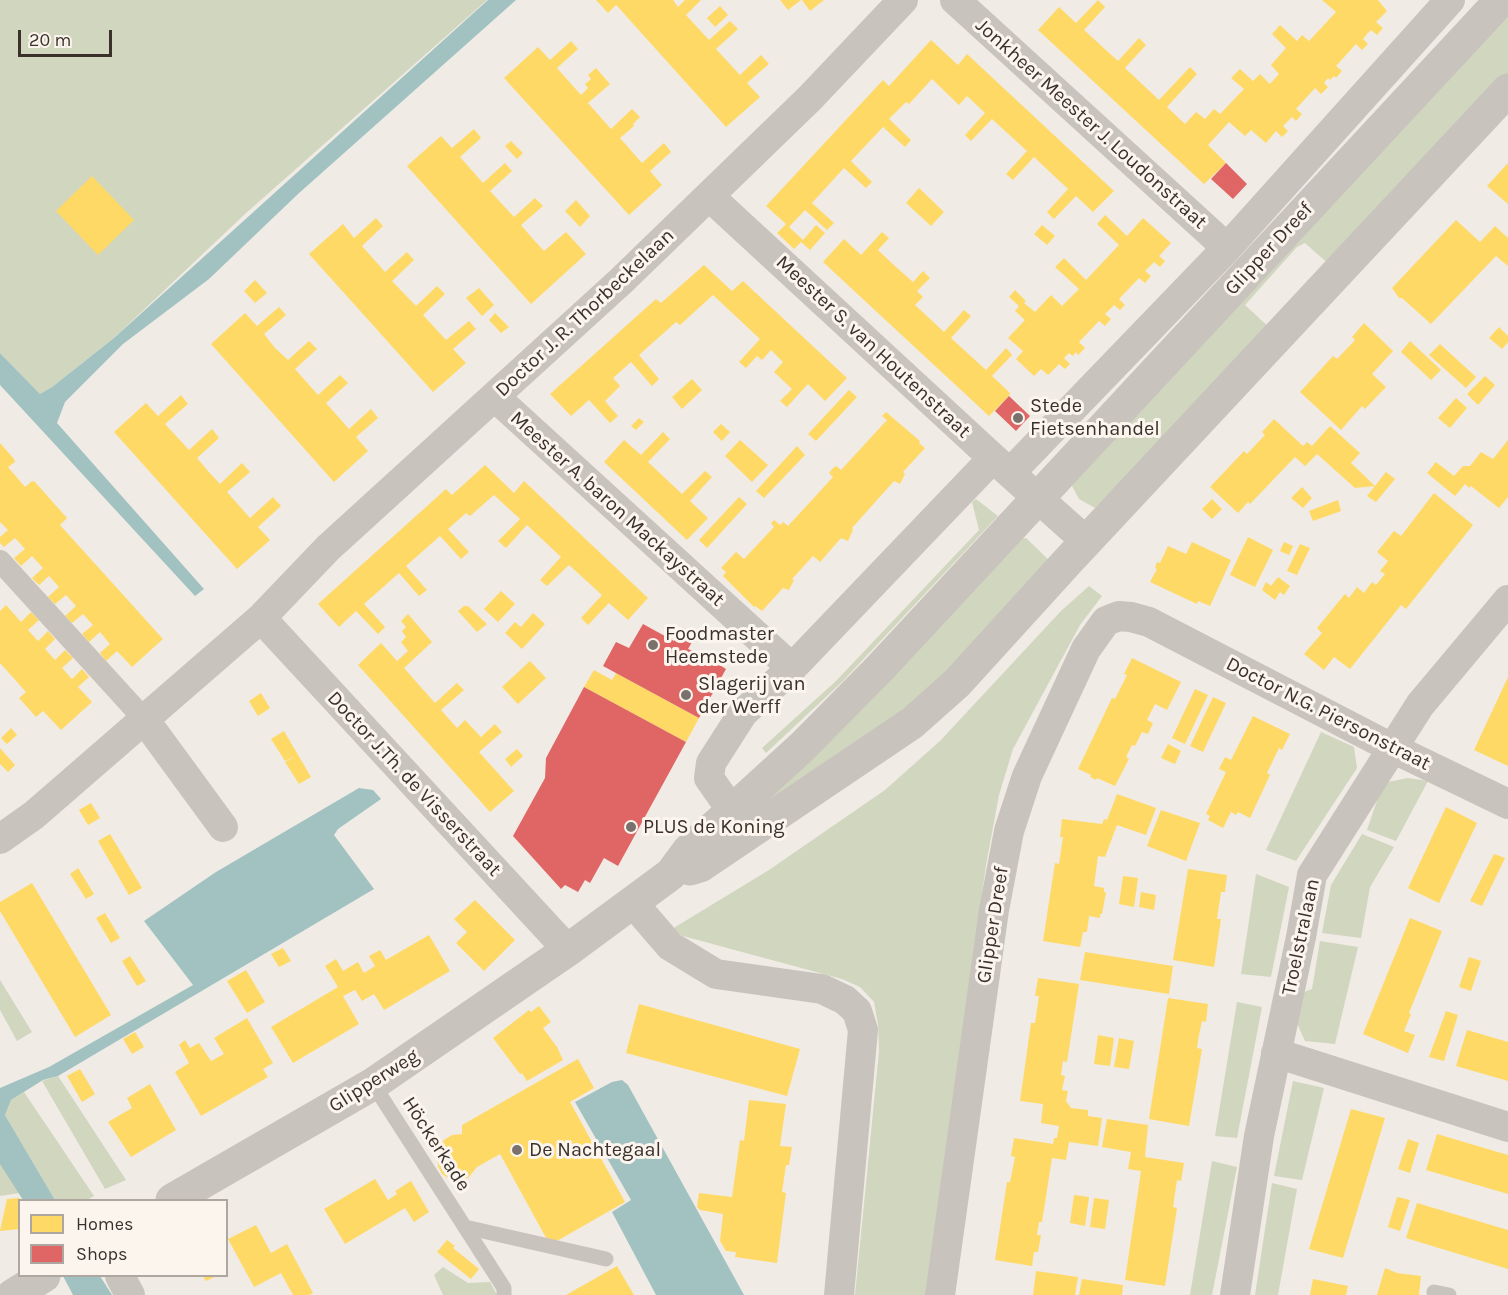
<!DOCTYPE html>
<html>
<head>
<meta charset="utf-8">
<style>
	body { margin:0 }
	#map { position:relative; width:1508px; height:1295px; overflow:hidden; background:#f0ebe5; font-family:Karla,sans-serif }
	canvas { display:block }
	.legend { position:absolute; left:18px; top:1199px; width:210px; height:78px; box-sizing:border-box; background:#fbf5ee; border:2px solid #aea6a0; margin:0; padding:8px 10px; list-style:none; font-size:18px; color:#3b302b }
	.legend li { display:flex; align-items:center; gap:12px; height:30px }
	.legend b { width:30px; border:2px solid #aea6a0 }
	.scale { position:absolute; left:18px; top:30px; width:94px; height:27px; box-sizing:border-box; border:3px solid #3b302b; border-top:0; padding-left:8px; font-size:18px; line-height:21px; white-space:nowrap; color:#3b302b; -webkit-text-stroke:4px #fbf5ee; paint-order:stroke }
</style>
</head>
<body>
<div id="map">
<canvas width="1508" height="1295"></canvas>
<ul class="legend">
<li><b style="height:16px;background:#ffd966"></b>Homes</li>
<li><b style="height:16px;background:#e06666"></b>Shops</li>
</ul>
<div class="scale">20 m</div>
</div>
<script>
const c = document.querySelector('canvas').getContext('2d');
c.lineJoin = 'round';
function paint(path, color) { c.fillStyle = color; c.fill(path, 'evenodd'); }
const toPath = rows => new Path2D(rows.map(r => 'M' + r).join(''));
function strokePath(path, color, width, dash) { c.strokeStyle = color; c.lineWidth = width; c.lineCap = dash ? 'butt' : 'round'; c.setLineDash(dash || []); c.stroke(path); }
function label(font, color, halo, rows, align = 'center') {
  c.font = font + ' Karla,sans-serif'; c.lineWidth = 6; c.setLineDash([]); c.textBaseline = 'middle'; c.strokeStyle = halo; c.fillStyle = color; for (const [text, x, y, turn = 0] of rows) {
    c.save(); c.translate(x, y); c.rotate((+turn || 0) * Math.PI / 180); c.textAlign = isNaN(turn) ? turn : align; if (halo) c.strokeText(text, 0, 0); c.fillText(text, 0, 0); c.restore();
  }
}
paint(toPath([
	[0,0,487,0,245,214,114,338,52,387,40,394,0,353],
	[1508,7,1508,75,1332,267,1305,243,1297,247,1245,305,1273,331,1095,508,1079,499,1072,486,1073,477],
	[976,499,998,516,842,682,766,753,762,748,836,681,979,530,972,502],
	[1016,538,1026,538,1054,565,925,701,770,807,768,793],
	[1089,586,1102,596,1080,625,1013,749,999,795,986,865,927,1295,855,1295,879,1051,878,1024,874,1002,860,987,842,979,683,936,672,929,769,870,885,790,940,741,1061,611],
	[1321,732,1354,747,1357,768,1296,861,1266,850],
	[1408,778,1428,781,1396,841,1367,830,1383,783],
	[1362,834,1394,847,1370,887,1361,938,1322,933,1331,885],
	[1256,874,1289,887,1271,977,1241,974],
	[1320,941,1358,947,1335,1044,1305,1041,1295,1019,1299,994,1312,989],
	[0,980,32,1032,17,1041,0,1010],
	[1237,1002,1262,1007,1237,1138,1215,1136],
	[58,1076,126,1180,105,1189,42,1081],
	[1293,1081,1324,1088,1302,1180,1274,1176],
	[24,1092,94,1196,87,1200,55,1200,5,1115,11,1100],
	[1212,1161,1237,1167,1212,1295,1190,1295],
	[0,1163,20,1193,0,1196],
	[1272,1183,1297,1189,1278,1295,1255,1295],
	[443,1267,468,1283,490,1282,497,1295,443,1295,434,1275]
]), '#d1d6bf');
paint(toPath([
	[488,0,516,0,298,194,209,279,123,344,65,402,57,423,204,589,195,596,0,385,0,353,40,394,52,387,114,338],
	[359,788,373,790,381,799,338,829,334,835,374,889,58,1076,43,1080,11,1100,5,1115,55,1200,23,1200,0,1164,0,1088,49,1067,193,985,144,921,216,872],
	[622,1080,628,1085,744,1295,656,1295,612,1212,631,1200,575,1102,612,1082],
	[63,1276,100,1276,112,1295,73,1295]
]), '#a1c2c1');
paint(toPath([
	[596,0,673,0,678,7,685,0,701,0,686,15,709,40,730,21,738,29,716,49,740,75,761,55,769,64,747,83,760,97,726,127,618,7,616,5,608,13],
	[780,0,801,0,788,10],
	[802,0,824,0,810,11],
	[1098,0,1105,7,1084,30,1118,61,1139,38,1146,45,1125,68,1159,100,1190,67,1197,74,1167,107,1185,124,1196,112,1205,119,1214,109,1220,114,1244,89,1231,78,1240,69,1253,81,1260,74,1270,84,1279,74,1271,65,1286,48,1272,34,1280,25,1297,41,1302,35,1309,41,1336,12,1322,0,1378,0,1387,11,1376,22,1383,28,1377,35,1371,30,1367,34,1363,39,1368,44,1362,50,1356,44,1336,66,1342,71,1336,78,1334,76,1330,80,1328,78,1324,83,1328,87,1321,94,1315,88,1296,109,1302,114,1296,121,1292,117,1283,126,1288,131,1282,137,1276,131,1266,143,1251,130,1245,136,1229,122,1208,145,1226,163,1204,184,1038,30,1059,7,1076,23],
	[720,6,728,15,715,27,707,18],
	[931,40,958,65,967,54,1114,191,1093,212,1076,196,1054,219,1047,212,1068,189,1034,157,1013,180,1006,174,1027,151,992,119,971,141,965,135,985,113,967,96,959,105,932,79,909,104,906,102,889,119,911,140,905,147,883,127,851,161,872,182,866,188,844,168,812,203,834,223,827,230,805,210,789,227,803,240,816,225,825,233,810,250,801,242,794,249,777,233,786,224,766,206,883,80,889,86],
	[571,41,578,49,557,68,581,95,588,88,585,84,591,79,588,75,596,68,610,84,588,103,611,129,632,109,640,117,633,124,634,126,620,138,642,163,664,143,671,152,650,171,662,185,629,215,504,78,538,47,550,60],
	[474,129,481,138,460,157,483,183,505,163,512,171,490,191,514,217,535,198,543,206,521,225,533,239,544,251,566,232,586,254,531,304,407,166,441,136,452,148],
	[511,141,523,153,517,159,505,146],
	[1508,163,1508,204,1487,186],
	[92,176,134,220,98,255,56,211],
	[919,188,944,212,931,226,906,203],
	[576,200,590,216,580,227,565,211],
	[1105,215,1127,236,1143,218,1171,243,1159,256,1165,261,1160,267,1154,262,1145,271,1151,276,1145,283,1139,278,1119,299,1125,305,1120,310,1114,305,1105,314,1111,319,1105,326,1099,321,1079,342,1085,348,1078,355,1076,352,1073,356,1069,353,1064,358,1070,364,1065,369,1059,364,1048,375,1041,369,1034,376,1016,359,1023,351,1008,338,1025,320,1015,311,1019,306,1009,297,1015,290,1026,301,1024,303,1035,312,1051,295,1062,306,1079,289,1055,267,1064,258,1086,280,1119,245,1097,224],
	[376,218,383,226,362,246,385,272,407,252,414,260,392,281,416,306,437,286,445,294,423,315,435,328,446,340,469,321,476,329,453,349,466,363,433,392,309,254,343,224,354,238],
	[1456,220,1480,242,1495,226,1508,238,1508,266,1496,256,1431,324,1402,298,1399,298,1392,288],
	[1042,225,1055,236,1047,245,1034,234],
	[882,232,889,238,878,250,896,267,913,282,923,271,930,278,917,291,923,297,915,305,944,332,964,310,971,316,951,338,986,370,1006,348,1012,355,992,376,1010,393,1009,396,989,416,823,262,844,239,861,255],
	[704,265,732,291,743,281,847,378,825,401,808,384,787,407,780,401,792,389,774,372,783,362,771,350,762,360,757,356,746,368,739,362,760,339,713,295,680,325,676,322,639,355,659,379,652,386,631,362,613,378,620,386,605,401,618,416,610,423,589,400,571,416,550,394,656,299,661,303],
	[255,280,267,293,255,303,244,291],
	[479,288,494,305,482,316,466,298],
	[279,307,286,315,264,334,275,348,288,360,309,341,317,349,295,369,318,395,340,375,348,383,326,403,349,429,371,409,378,418,356,437,368,451,334,482,211,344,245,313,257,326],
	[495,313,509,327,501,333,489,320],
	[1364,323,1393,351,1372,374,1386,387,1365,409,1362,406,1341,430,1300,392,1333,356,1337,359,1355,340,1352,337],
	[1499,327,1508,336,1508,342,1502,349,1489,338],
	[1410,341,1441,370,1431,380,1401,352],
	[1440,344,1476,377,1466,388,1429,355],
	[1485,376,1495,385,1478,405,1467,394],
	[692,379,702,390,682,409,672,397],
	[849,390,857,397,816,441,808,434],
	[181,395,188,404,165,424,189,450,212,429,219,438,197,458,208,471,220,484,242,463,250,472,227,492,250,518,273,497,281,506,258,527,270,540,237,569,114,432,146,403,158,416],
	[1456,398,1467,408,1450,428,1438,418],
	[886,412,920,441,919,443,925,448,903,472,905,474,900,484,894,481,852,528,853,530,848,541,841,538,820,562,813,556,792,579,794,580,789,590,783,588,762,611,755,606,754,607,723,576,726,572,721,568,736,552,744,559,774,527,771,523,774,520,780,525,783,522,788,526,833,477,829,473,833,468,836,466,841,470,887,420,882,416],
	[639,418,644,422,636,430,631,426],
	[1274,419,1303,446,1307,442,1312,446,1330,426,1360,453,1351,463,1375,486,1355,488,1317,454,1305,466,1295,457,1250,504,1248,502,1238,513,1210,487,1244,451,1247,454,1265,435,1262,432],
	[721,424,730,432,722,441,713,432],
	[663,432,670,439,648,462,682,494,705,471,712,477,690,501,708,518,687,540,604,462,624,440,641,455],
	[740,440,768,465,752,482,725,456],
	[1508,440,1508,497,1499,508,1471,486,1469,488,1465,484,1455,496,1427,473,1436,462,1454,476,1463,466,1470,466,1481,452,1493,459],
	[0,443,14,459,15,462,8,467,25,487,32,481,35,482,67,518,60,525,163,639,132,667,117,651,106,661,100,653,110,644,100,632,89,642,82,634,93,625,83,614,72,623,65,616,76,606,66,595,55,604,48,597,59,587,49,576,39,585,32,578,43,568,32,556,21,566,14,558,25,549,15,538,4,547,0,543,0,537,8,530,0,522],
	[797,446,805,455,764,498,756,491],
	[485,465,514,493,524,481,648,598,628,620,609,603,588,625,581,618,602,595,569,565,547,586,540,580,561,557,527,525,506,548,498,541,520,519,494,495,470,516,466,513,448,529,469,552,461,559,440,536,406,566,427,590,419,596,399,573,364,604,385,627,378,634,356,611,339,627,318,604,446,489,452,495],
	[1386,472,1395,479,1376,502,1367,496],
	[1302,487,1312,498,1303,508,1291,498],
	[1434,493,1473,525,1406,609,1401,605,1350,669,1334,657,1324,670,1304,654,1322,633,1317,628,1345,594,1349,598,1357,587,1364,593,1372,582,1376,585,1385,574,1380,571,1388,561,1377,552,1394,531,1401,536],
	[739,497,747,504,707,548,699,540],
	[1212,499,1222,509,1212,519,1202,509],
	[1338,500,1341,511,1313,521,1309,511],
	[1248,537,1273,550,1255,587,1230,575],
	[1192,542,1231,560,1210,606,1198,601,1197,604,1150,582,1157,569,1155,568,1157,562,1160,563,1168,546,1186,554],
	[1284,542,1293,546,1289,555,1280,551],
	[1300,544,1310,548,1297,575,1287,571],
	[1278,577,1290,586,1284,595,1280,592,1275,600,1262,590,1266,582,1271,586],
	[501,591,515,604,498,622,484,609],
	[6,605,21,622,31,612,39,620,28,630,38,641,48,631,55,639,45,649,55,660,65,650,73,658,62,668,72,679,82,669,89,677,78,687,92,702,61,730,43,711,36,717,19,698,26,692,0,663,0,611],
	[464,606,468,606,487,624,477,632,458,611],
	[533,613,545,624,522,649,505,633,515,622,521,627],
	[408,614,432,642,404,668,435,703,457,683,464,690,441,710,457,728,465,720,481,737,495,724,502,732,479,752,514,791,490,812,358,665,381,643,397,661,408,651,401,642,406,637,402,631,406,627,401,621],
	[1132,658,1181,682,1167,710,1155,704,1147,720,1153,723,1148,734,1142,732,1135,746,1132,745,1126,757,1129,759,1115,786,1097,778,1096,780,1090,777,1091,775,1078,769,1112,698,1115,699,1127,675,1124,674],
	[530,661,546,678,518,704,502,687],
	[594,670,612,680,616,673,699,718,686,742,584,687],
	[1508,677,1508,766,1474,750],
	[1195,689,1208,695,1185,744,1172,738],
	[261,693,270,708,258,716,249,701],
	[1213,697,1226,703,1203,752,1190,746],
	[1253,716,1290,734,1282,750,1279,748,1267,773,1270,775,1250,818,1238,812,1236,815,1231,812,1223,828,1208,820,1210,816,1206,814,1226,772,1219,769,1225,757,1231,760],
	[11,728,17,735,7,744,1,738],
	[284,731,311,777,299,784,285,762,295,756,285,761,271,739],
	[1168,744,1181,751,1175,764,1161,758],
	[0,748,15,765,8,772,0,764],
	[517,749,523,756,511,767,505,759],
	[1117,794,1156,808,1146,835,1117,825,1105,857,1098,856,1094,886,1104,888,1104,892,1106,892,1102,914,1100,914,1100,918,1089,916,1087,932,1083,932,1080,947,1043,941,1055,863,1059,864,1061,850,1063,837,1060,837,1062,819,1102,824,1104,819,1107,820],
	[91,803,100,818,88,825,79,810],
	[1446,807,1477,823,1439,903,1408,888],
	[1161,810,1200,823,1186,861,1147,846],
	[110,834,142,888,129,895,98,841],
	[1494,854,1505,858,1482,906,1470,901],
	[78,868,94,894,86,899,70,874],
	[1188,869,1227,875,1225,892,1221,892,1217,919,1221,919,1214,967,1173,960],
	[1123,876,1138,878,1134,907,1119,904],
	[32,883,111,1015,75,1037,0,911,0,902],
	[1141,892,1156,895,1154,910,1139,907],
	[475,900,515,940,484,971,456,943,467,932,454,919],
	[105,913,120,938,111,943,96,918],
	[1410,918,1442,931,1409,1013,1411,1014,1404,1031,1415,1035,1408,1053,1363,1034],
	[429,935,450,971,384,1010,374,994,362,1001,355,990,343,996,359,1024,293,1063,271,1027,338,987,325,966,336,959,343,971,358,962,364,973,375,966,369,956,380,950,386,960],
	[283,948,291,961,279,967,271,954],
	[1085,952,1173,966,1169,994,1080,980],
	[130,956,146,981,137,986,122,961],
	[1469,957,1481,961,1471,991,1459,987],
	[246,970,265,1002,247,1013,227,981],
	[1038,978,1079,984,1067,1062,1063,1061,1061,1075,1065,1076,1062,1090,1068,1091,1066,1101,1071,1108,1088,1110,1088,1116,1102,1118,1098,1146,1069,1142,1066,1160,1052,1158,1042,1222,1039,1222,1037,1235,1041,1235,1038,1252,1034,1252,1032,1266,995,1260,1007,1182,1010,1182,1015,1157,1011,1156,1014,1138,1053,1144,1054,1138,1057,1138,1059,1126,1041,1123,1043,1104,1020,1101,1031,1023,1035,1023,1039,996,1035,996],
	[1168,998,1208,1004,1206,1022,1202,1021,1199,1035,1197,1048,1202,1049,1189,1126,1149,1119],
	[639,1004,800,1049,787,1096,626,1053],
	[539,1006,551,1022,543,1028,557,1047,563,1060,527,1081,522,1073,520,1074,493,1038,529,1010,531,1012],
	[1446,1011,1458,1015,1444,1061,1429,1057],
	[247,1018,273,1063,263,1069,268,1077,201,1116,175,1072,189,1063,179,1045,185,1040,190,1048,199,1043,211,1061,224,1054,214,1038],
	[1467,1030,1508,1042,1508,1081,1456,1066],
	[135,1032,144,1047,132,1054,123,1039],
	[1098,1035,1114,1038,1110,1066,1094,1064],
	[1119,1038,1134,1041,1129,1069,1114,1067],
	[578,1059,594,1088,570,1102,625,1202,550,1245,500,1154,477,1167,468,1178,459,1181,450,1179,442,1174,438,1166,437,1152,444,1140,452,1135,462,1134,462,1125],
	[80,1069,95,1094,82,1102,67,1076],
	[150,1084,176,1130,131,1157,108,1122,132,1108,127,1098],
	[749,1100,786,1104,780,1146,792,1147,789,1165,786,1165,782,1192,786,1193,777,1263,735,1257,736,1252,726,1251,720,1241,723,1214,700,1210,697,1207,699,1193,732,1197,740,1140,744,1141],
	[1351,1109,1385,1118,1343,1258,1309,1249],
	[1107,1119,1148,1125,1145,1157,1184,1163,1181,1181,1177,1180,1173,1207,1177,1208,1165,1286,1125,1280,1141,1171,1128,1169,1131,1152,1102,1147],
	[1437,1134,1508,1155,1508,1194,1426,1170],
	[1408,1139,1419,1143,1410,1173,1398,1169],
	[375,1179,388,1200,397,1194,395,1191,411,1181,429,1212,414,1222,405,1208,345,1244,324,1209],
	[1074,1195,1089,1197,1085,1226,1070,1223],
	[1397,1197,1410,1200,1400,1231,1388,1227],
	[19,1198,20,1200,20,1229,0,1231,7,1199],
	[1094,1198,1109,1200,1105,1229,1090,1227],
	[1417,1203,1508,1230,1508,1269,1406,1238],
	[256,1225,271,1253,287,1244,313,1293,309,1295,293,1295,281,1273,254,1287,228,1239],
	[447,1240,455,1246,453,1248,479,1269,471,1279,437,1252],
	[617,1266,634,1295,566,1295],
	[1385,1268,1397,1273,1421,1276,1419,1295,1377,1295],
	[1036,1271,1078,1277,1075,1295,1033,1295],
	[203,1276,217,1276,206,1281],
	[1082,1279,1123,1285,1122,1295,1079,1295],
	[1313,1279,1348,1286,1346,1295,1310,1295]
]), '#ffd966');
paint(toPath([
	[1226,163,1247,184,1233,199,1211,179],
	[1009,396,1030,416,1016,431,995,411],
	[643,624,674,641,682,627,696,635,688,649,704,655,726,669,699,718,603,666,616,642,629,648],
	[584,687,686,742,618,866,604,858,590,883,585,880,578,892,565,885,561,889,513,836,545,778,546,758]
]), '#e06666');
strokePath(toPath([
	[373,1084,504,1288,504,1295],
	[465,1227,606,1259],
	[1434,1292,1449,1295]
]), '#c9c3be', 15);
strokePath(toPath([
	[0,561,144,719]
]), '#c9c3be', 22);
strokePath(toPath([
	[955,0,1227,248],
	[709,196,993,458,1087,542],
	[495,397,792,668],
	[1010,473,1227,248,1450,0],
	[261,618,568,950],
	[144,719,223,827],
	[750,826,725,801,709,778,711,763,743,713,792,668,993,458],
	[0,839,34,815,261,618,328,548,621,281,810,98,903,0],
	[633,903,670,946,716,974,822,989,845,1000,857,1011,863,1030,839,1295],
	[1276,1053,1508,1127],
	[120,1276,130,1295],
	[940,1295,994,910,1009,831,1027,776,1086,649,1106,621,1119,616,1131,617,1149,622,1392,748,1508,804],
	[1235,1295,1259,1136,1301,937,1312,875,1420,705,1508,600]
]), '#c9c3be', 30);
strokePath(toPath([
	[690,869,700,866,912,723,957,683,1068,561,1508,90],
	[172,1200,373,1084,568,950,671,874,688,851,802,747,880,668,1501,0],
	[13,1295,44,1276]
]), '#c9c3be', 33);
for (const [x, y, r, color] of [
	[1018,418,6,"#7a716c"],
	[653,645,6,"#7a716c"],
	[686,695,6,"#7a716c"],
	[631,827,6,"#7a716c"],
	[517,1150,6,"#7a716c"]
]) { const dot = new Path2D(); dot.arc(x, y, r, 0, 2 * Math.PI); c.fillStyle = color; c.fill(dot); strokePath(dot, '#fbf5ee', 2); }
label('20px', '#3b302b', '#fbf5ee', [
	["Jonkheer Meester J. Loudonstraat",1091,124,42],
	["Glipper Dreef",1269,249,-47],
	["Doctor J. R. Thorbeckelaan",585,313,-43],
	["Meester S. van Houtenstraat",873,347,43],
	["Meester A. baron Mackaystraat",617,509,42],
	["Doctor N.G. Piersonstraat",1328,714,27],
	["Doctor J.Th. de Visserstraat",414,784,47],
	["Glipper Dreef",993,925,-81],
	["Troelstralaan",1301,937,-78],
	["Glipperweg",374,1081,-32],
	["Höckerkade",436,1144,57]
]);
label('20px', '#3b302b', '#fbf5ee', [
	["Stede",1030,406],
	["Fietsenhandel",1030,429],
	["Foodmaster",665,634],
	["Heemstede",665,657],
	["Slagerij van",698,684],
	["der Werff",698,707],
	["PLUS de Koning",643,827],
	["De Nachtegaal",529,1150]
], 'left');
</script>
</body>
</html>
